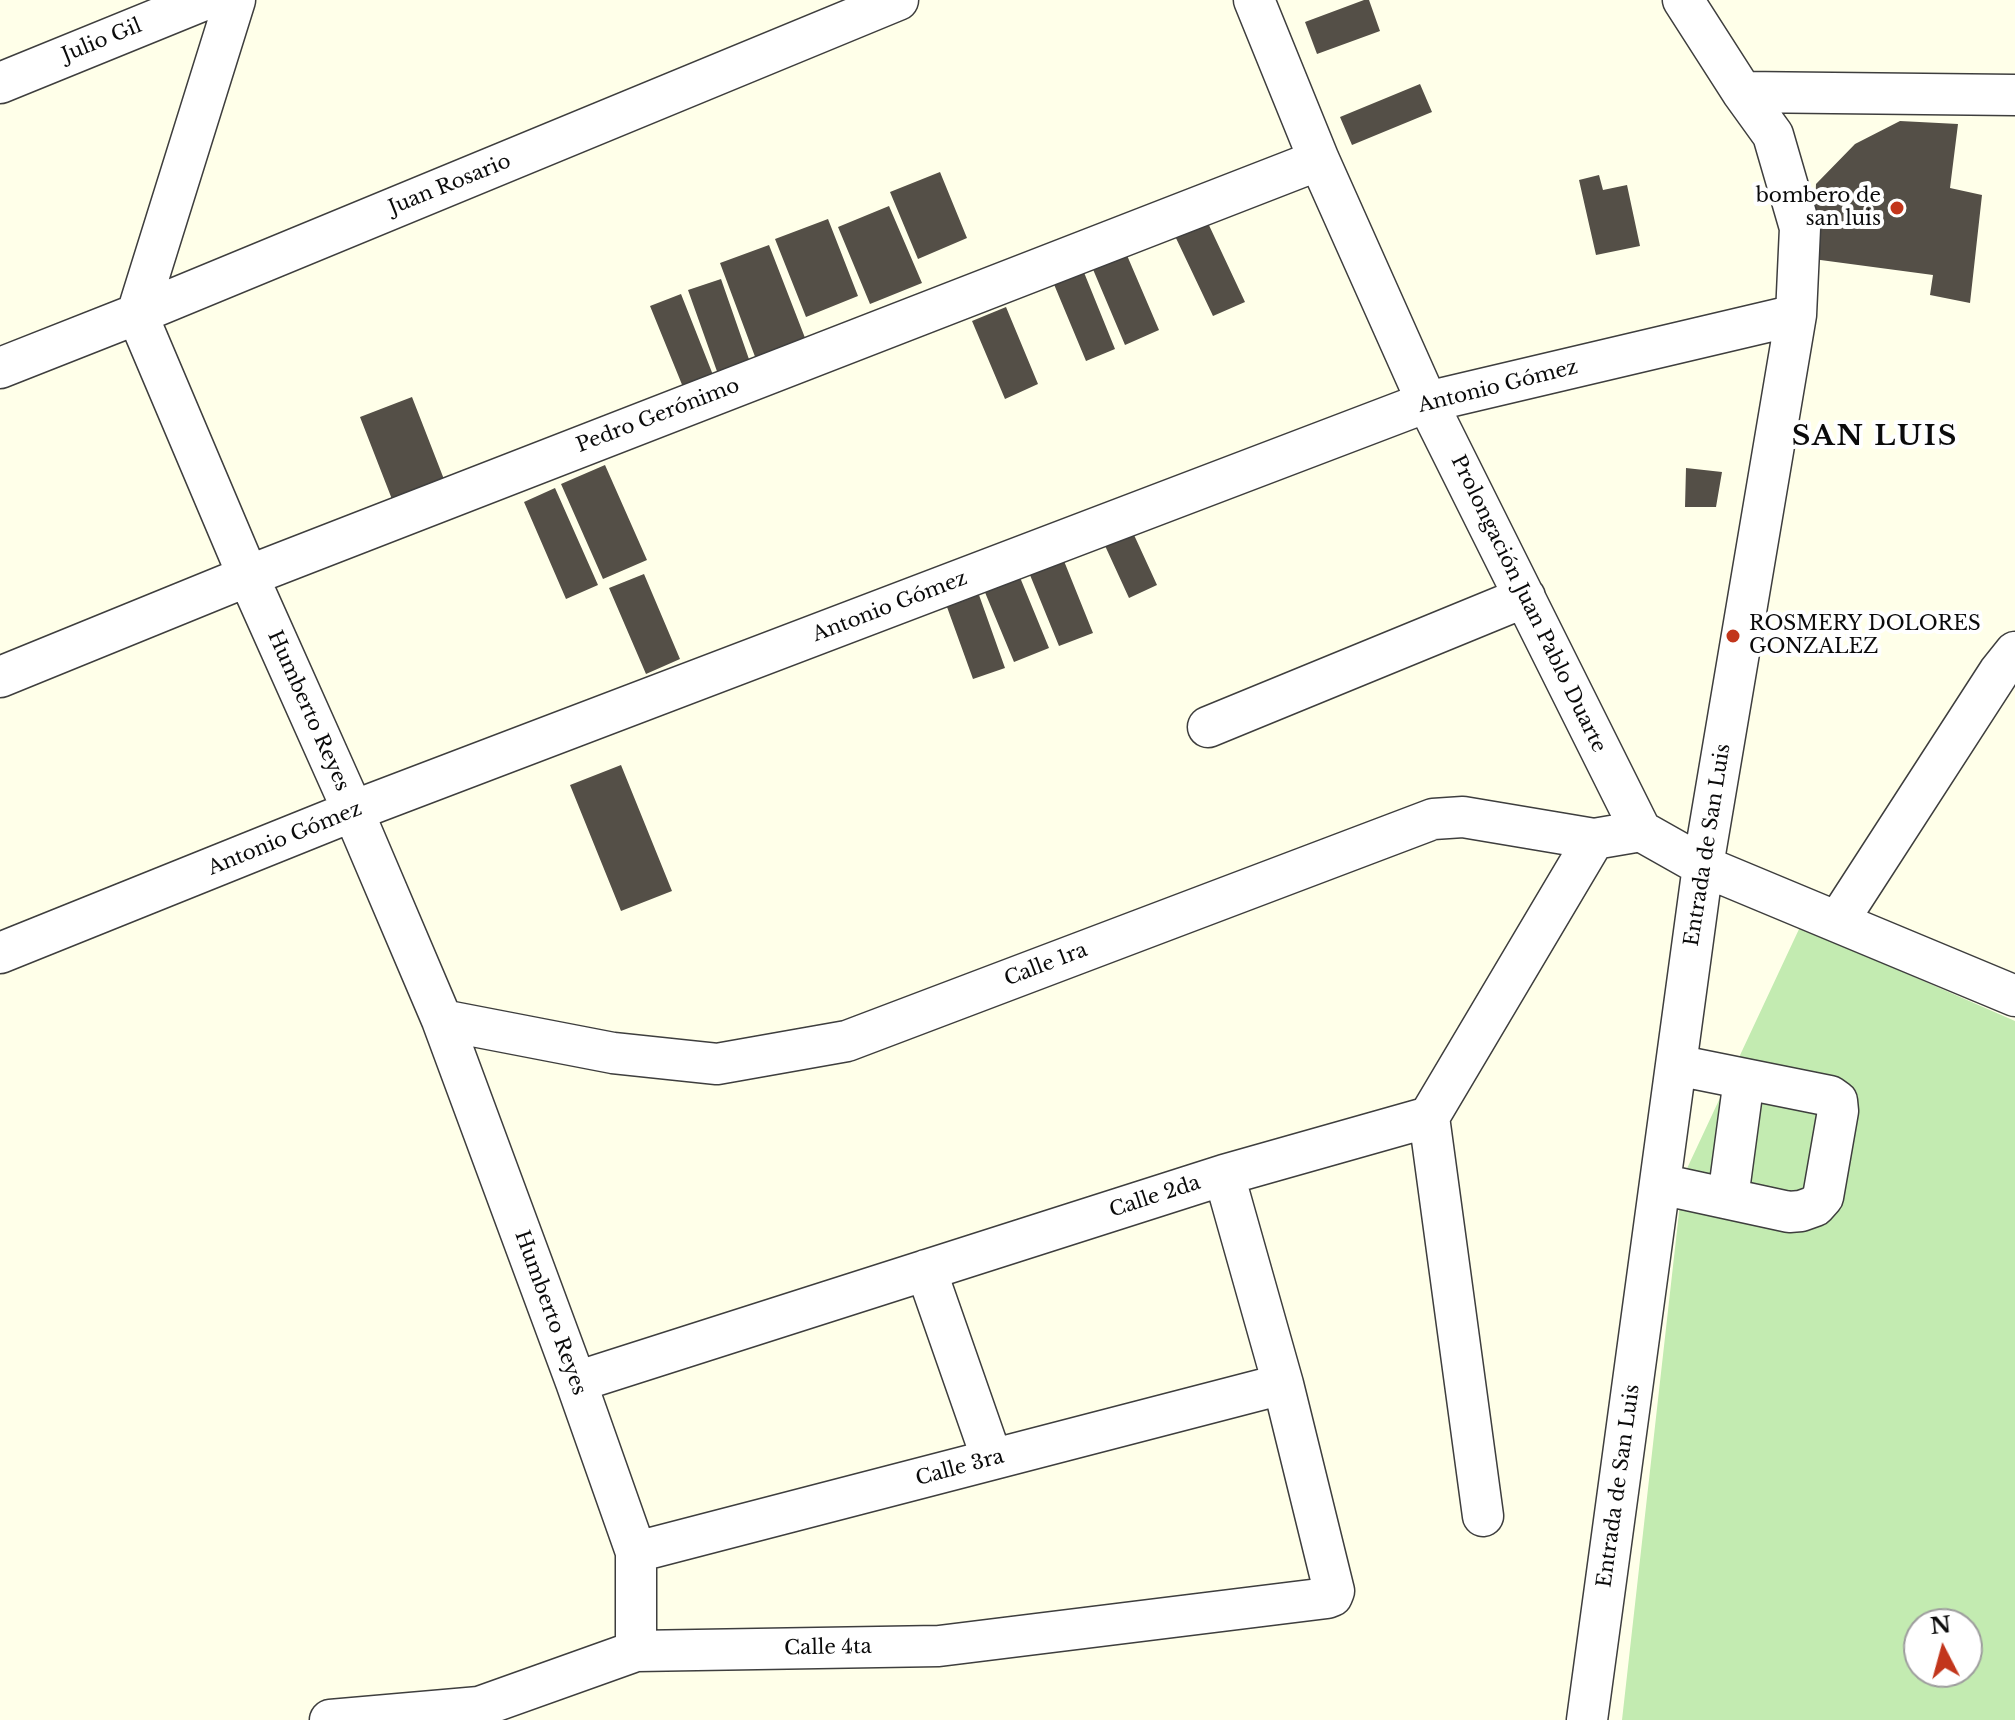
<!DOCTYPE html>
<html>
<head>
<meta charset="utf-8">
<style>
	body { margin:0 }
	#map { position:relative; width:2015px; height:1720px; overflow:hidden; background:#ffffe9; font-family:"Libre Baskerville",serif }
	canvas { display:block }
	.north { position:absolute; left:1903px; top:1608px; width:80px; height:80px; box-sizing:border-box; background:#fff; border:2px solid #9d9d9d; border-radius:50%; rotate:354deg; font-size:22px; font-weight:700; line-height:32px; text-align:center; color:#0b0b0b }
	.north::after { content:''; display:block; margin:auto; width:28px; height:36px; background:#c2361c; clip-path:polygon(50% 0,100% 100%,50% 72%,0 100%) }
</style>
</head>
<body>
<div id="map">
<canvas width="2015" height="1720"></canvas>
<div class="north">N</div>
</div>
<script>
const c = document.querySelector('canvas').getContext('2d');
c.lineJoin = 'round';
function paint(path, color) { c.fillStyle = color; c.fill(path, 'evenodd'); }
const toPath = rows => new Path2D(rows.map(r => 'M' + r).join(''));
function strokePath(path, color, width, dash) { c.strokeStyle = color; c.lineWidth = width; c.lineCap = dash ? 'butt' : 'round'; c.setLineDash(dash || []); c.stroke(path); }
function label(font, color, halo, rows, align = 'center') {
  c.font = font + ' "Libre Baskerville",serif'; c.lineWidth = 8; c.setLineDash([]); c.textBaseline = 'middle'; c.strokeStyle = halo; c.fillStyle = color; for (const [text, x, y, turn = 0] of rows) {
    c.save(); c.translate(x, y); c.rotate((+turn || 0) * Math.PI / 180); c.textAlign = isNaN(turn) ? turn : align; if (halo) c.strokeText(text, 0, 0); c.fillText(text, 0, 0); c.restore();
  }
}
paint(toPath([
	[1800,927,2015,1021,2015,1720,1622,1720,1683,1177],
	[1919,1624,1967,1624,1967,1672,1919,1672]
]), '#c3ebb1');
paint(toPath([
	[1364,0,1369,0,1380,31,1317,54,1305,22],
	[1420,84,1432,112,1352,145,1340,117],
	[1900,121,1958,124,1950,188,1982,195,1970,303,1930,295,1933,275,1813,259,1816,184,1855,144],
	[940,172,967,238,918,259,890,192],
	[1599,175,1603,190,1627,185,1640,246,1596,255,1579,180],
	[889,206,922,283,870,304,838,227],
	[828,219,858,296,806,317,775,239],
	[1207,221,1245,302,1213,316,1175,236],
	[769,245,807,343,757,362,720,263],
	[1126,253,1159,330,1125,345,1092,267],
	[1083,270,1115,349,1086,361,1053,282],
	[721,279,751,365,719,377,688,290],
	[681,294,715,380,685,392,650,306],
	[1006,307,1038,384,1005,399,972,321],
	[412,397,447,487,395,507,360,417],
	[605,465,647,560,603,579,561,484],
	[1686,468,1722,472,1716,507,1685,507],
	[555,488,598,585,566,599,524,502],
	[1129,524,1157,585,1129,598,1101,537],
	[1064,561,1093,633,1059,646,1030,575],
	[644,574,680,659,646,674,609,588],
	[1019,575,1049,648,1014,662,984,590],
	[979,595,1005,668,973,679,947,607],
	[621,765,672,891,621,911,570,785]
]), '#544f47');
const minor = toPath([
	[235,0,137,314,248,576,353,811,442,1020,576,1382,636,1552,636,1651],
	[1254,0,1319,160,1427,402,1641,831,1703,866,2015,996],
	[0,83,204,0],
	[1742,92,2015,95],
	[0,368,137,314,898,0],
	[0,677,248,576,1319,160],
	[1208,727,1525,597],
	[1838,921,1999,672,2015,652],
	[0,953,353,811,1427,402,1796,315],
	[442,1020,613,1053,717,1064,847,1041,1433,819,1463,817,1594,839,1641,831],
	[1429,1117,1483,1516],
	[1660,1184,1789,1212,1801,1211,1815,1206,1823,1197,1838,1111,1837,1101,1830,1096,1676,1065],
	[1728,1198,1744,1079],
	[926,1270,992,1459],
	[576,1382,1224,1175,1429,1117,1594,839],
	[636,1552,1283,1384],
	[330,1720,479,1707,636,1651,939,1646,1327,1598,1332,1596,1334,1591,1283,1384,1224,1175],
	[1587,1720,1703,866,1796,315,1800,228,1773,135,1742,92,1683,0]
]);
strokePath(minor, '#3e3e3e', 43);
strokePath(minor, '#fff', 40);
for (const [x, y, r, color] of [
	[1897,208,8,"#c2361c"],
	[1733,636,8,"#c2361c"]
]) { const dot = new Path2D(); dot.arc(x, y, r, 0, 2 * Math.PI); c.fillStyle = color; c.fill(dot); strokePath(dot, '#fff', 3); }
label('20px', '#0b0b0b', '#fff', [
	["Julio Gil",102,41,-22],
	["Juan Rosario",450,185,-22],
	["Antonio Gómez",1498,387,-14],
	["Pedro Gerónimo",658,416,-21],
	["Prolongación Juan Pablo Duarte",1528,604,64],
	["Antonio Gómez",890,607,-21],
	["Humberto Reyes",308,711,66],
	["Antonio Gómez",285,839,-22],
	["Entrada de San Luis",1708,845,-81],
	["Calle 1ra",1046,965,-21],
	["Calle 2da",1155,1197,-18],
	["Humberto Reyes",550,1313,70],
	["Calle 3ra",960,1468,-15],
	["Entrada de San Luis",1619,1486,-82],
	["Calle 4ta",828,1648,-1]
]);
label('20px', '#0b0b0b', '#fff', [
	["bombero de",1881,196],
	["san luis",1881,219],
	["ROSMERY DOLORES",1749,624,"left"],
	["GONZALEZ",1749,647,"left"]
], 'right');
c.letterSpacing = '2px';
label('bold 28px', '#0b0b0b', '#fff', [
	["SAN LUIS",1875,437]
]);
c.letterSpacing = '0px';
</script>
</body>
</html>
